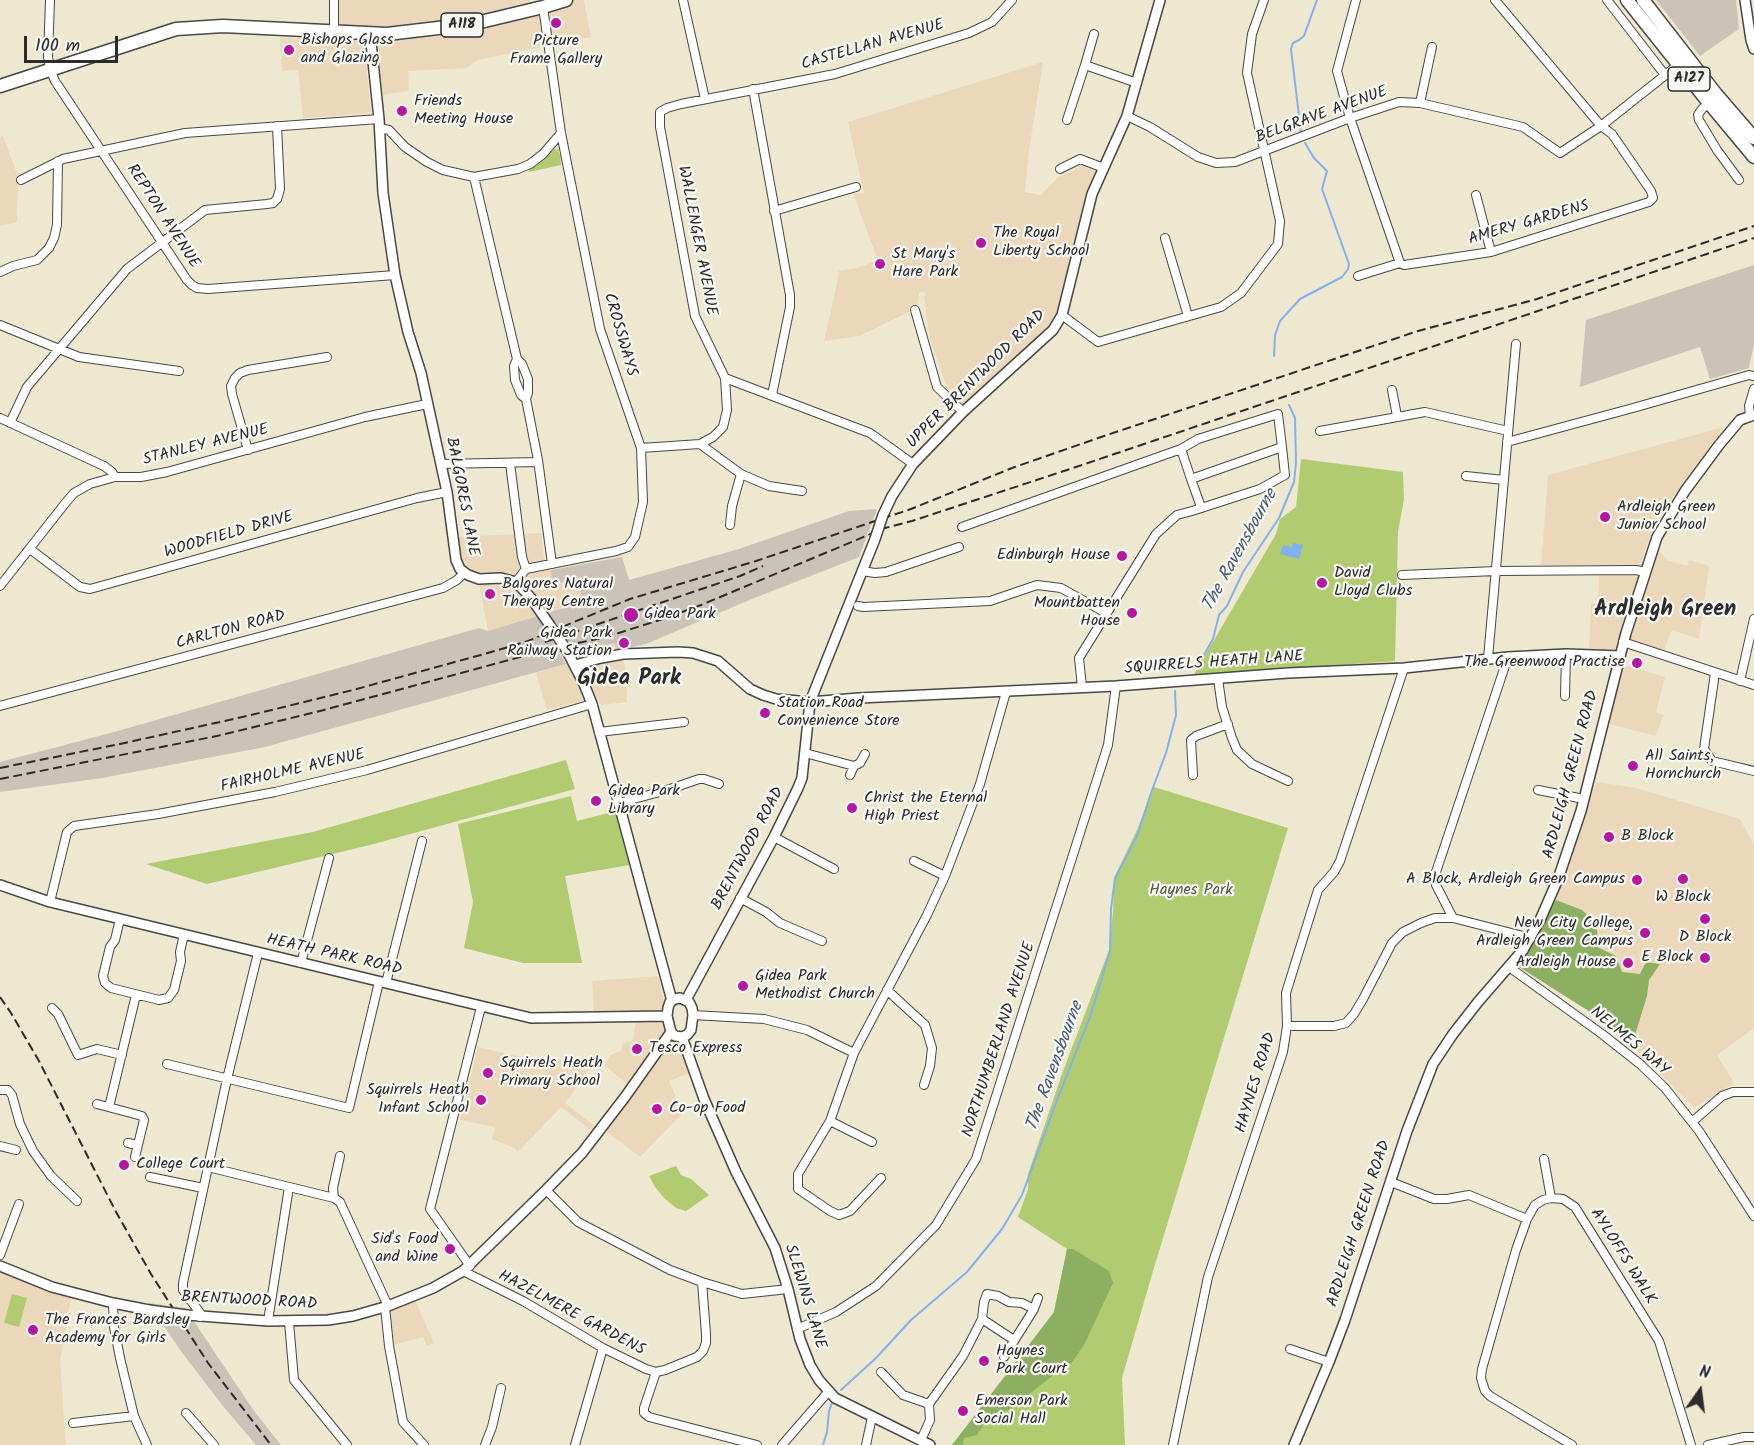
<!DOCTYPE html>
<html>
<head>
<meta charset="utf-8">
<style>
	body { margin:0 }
	#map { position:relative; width:1754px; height:1445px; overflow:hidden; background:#eee8d1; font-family:Kalam,sans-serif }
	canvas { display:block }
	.north { position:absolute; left:1670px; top:1361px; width:60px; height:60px; -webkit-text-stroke:4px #f6f6f2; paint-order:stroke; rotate:14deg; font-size:16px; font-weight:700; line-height:24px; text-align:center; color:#2b2b2b }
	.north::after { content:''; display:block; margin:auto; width:21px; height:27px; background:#2b2b2b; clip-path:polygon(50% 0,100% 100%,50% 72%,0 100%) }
	.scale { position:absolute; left:24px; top:36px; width:94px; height:27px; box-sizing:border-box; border:3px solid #2b2b2b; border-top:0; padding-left:8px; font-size:18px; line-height:21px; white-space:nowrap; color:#2b2b2b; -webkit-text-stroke:4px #f6f6f2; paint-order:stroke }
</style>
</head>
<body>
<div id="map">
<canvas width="1754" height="1445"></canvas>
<div class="north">N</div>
<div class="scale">100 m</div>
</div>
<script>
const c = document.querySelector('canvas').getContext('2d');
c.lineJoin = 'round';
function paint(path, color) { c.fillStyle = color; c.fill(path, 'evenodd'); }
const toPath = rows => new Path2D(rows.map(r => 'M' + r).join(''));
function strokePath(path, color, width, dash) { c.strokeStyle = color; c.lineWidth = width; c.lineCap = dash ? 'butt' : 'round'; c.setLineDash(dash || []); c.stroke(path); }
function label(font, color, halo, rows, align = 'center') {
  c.font = font + ' Kalam,sans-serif'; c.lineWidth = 4.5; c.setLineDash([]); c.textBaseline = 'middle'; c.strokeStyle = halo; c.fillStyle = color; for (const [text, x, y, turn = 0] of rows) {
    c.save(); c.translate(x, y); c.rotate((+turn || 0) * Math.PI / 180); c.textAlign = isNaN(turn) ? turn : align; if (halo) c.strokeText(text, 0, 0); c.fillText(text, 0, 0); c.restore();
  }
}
paint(toPath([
	[337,0,529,0,531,4,566,0,584,0,591,37,478,60,466,68,408,71,409,91,382,95,378,64,366,64,371,113,303,118,298,70,282,71,280,38,340,39],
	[1043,62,1029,151,1025,192,1041,195,1058,177,1074,170,1084,162,1104,168,1062,315,963,412,947,386,942,374,930,339,924,297,926,294,923,291,919,293,918,305,909,310,909,312,859,336,824,341,839,274,838,271,857,268,878,260,853,194,864,193,848,122],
	[3,136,18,176,17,221,15,223,0,225,0,137],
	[1724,427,1663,511,1651,533,1640,564,1648,563,1652,551,1661,553,1667,560,1687,566,1689,560,1709,566,1699,639,1672,630,1662,655,1624,642,1620,656,1589,655,1591,603,1598,603,1599,565,1541,565,1548,475],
	[541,533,545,568,551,570,553,584,576,578,584,602,488,631,477,574,464,567,457,557,455,537],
	[614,643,625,666,627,702,601,705,597,697,547,710,536,673,580,660,577,654],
	[1618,663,1665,677,1656,712,1664,715,1655,736,1603,722],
	[1597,782,1636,788,1740,819,1754,844,1754,1028,1717,1055,1734,1083,1694,1108,1614,1027,1516,965,1556,900,1591,795],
	[658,976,671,1032,682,1037,693,1072,669,1081,683,1113,640,1157,606,1131,636,1091,604,1065,610,1055,621,1051,623,1043,633,1041,637,1011,594,1012,592,981],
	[478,1047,511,1055,539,1060,598,1058,565,1103,596,1127,592,1131,561,1107,518,1152,514,1148,492,1139,495,1127,460,1120],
	[0,1272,71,1298,60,1362,66,1445,0,1445],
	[413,1296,434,1343,427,1346,423,1337,389,1346,385,1307]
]), '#ebd8ba');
paint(toPath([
	[1656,0,1736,0,1739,29,1700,56],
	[1754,265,1754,344,1749,368,1710,379,1700,347,1580,387,1586,320],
	[877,509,859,557,752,599,646,644,618,650,614,643,577,654,574,647,559,653,566,664,265,747,102,778,0,792,0,762,114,732,479,628,488,631,584,602,576,578,553,584,551,570,622,557,629,580,739,549,849,511],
	[148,1303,185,1308,254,1411,281,1445,256,1445,223,1406,183,1354]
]), '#cbc3b8');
paint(toPath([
	[555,149,558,150,560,155,561,165,529,172,529,169,536,166],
	[1301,459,1403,472,1404,499,1398,532,1395,661,1193,676,1276,534,1280,519,1296,507],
	[566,760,575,789,370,845,207,884,146,864,313,832],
	[1154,787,1288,828,1153,1271,1122,1378,1125,1445,952,1445,1029,1347,1054,1312,1067,1249,1018,1217,1028,1189,1028,1174,1062,1074,1109,950,1113,912,1114,878,1137,830],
	[571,796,577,821,612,812,613,814,616,813,630,865,565,876,582,963,523,963,464,948,473,902,458,824],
	[676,1166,681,1175,691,1179,709,1195,686,1211,676,1208,664,1198,655,1187,649,1176],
	[12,1294,27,1298,19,1327,4,1323]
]), '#b1cb70');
paint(toPath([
	[1556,900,1582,910,1596,923,1599,948,1616,956,1622,972,1640,974,1646,962,1660,964,1649,980,1647,996,1635,1035,1630,1043,1614,1027,1516,965],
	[1067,1249,1073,1249,1109,1271,1113,1283,1084,1345,1070,1365,1056,1373,1010,1409,994,1416,984,1424,977,1435,964,1438,963,1445,952,1445,1054,1312]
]), '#8caf62');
paint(toPath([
	[1293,543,1303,545,1299,559,1280,554,1283,545,1292,547]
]), '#82b2ed');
strokePath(toPath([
	[1301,133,1291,49,1293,43,1299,40,1304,36,1317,0],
	[1274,356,1275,335,1280,321,1300,299,1342,277,1348,269,1349,264,1322,189,1327,171,1314,158,1305,143],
	[1192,669,1200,662,1213,639,1219,615,1227,606,1243,572,1279,518,1294,482,1296,463,1295,418,1289,405],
	[841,1390,876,1358,911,1320,967,1272,1002,1229,1022,1195,1059,1095,1090,1017,1110,951,1111,909,1115,878,1137,836,1151,793,1166,753,1176,715,1175,691],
	[823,1445,827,1432,829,1411,832,1403]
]), '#82b2ed', 2);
const minor = toPath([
	[50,0,48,57,50,69,55,81],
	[334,0,334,31],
	[683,0,705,99],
	[1356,0,1337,71,1350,118,1400,263,1404,265,1491,252,1649,202,1653,198,1651,191,1612,134,1601,126,1495,0],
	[1607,0,1665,75],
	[1085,65,1094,34],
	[57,84,187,280,192,285,197,288,208,289,395,275],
	[753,89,790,295,790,307,772,395],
	[1420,103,1432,47],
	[1709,103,1702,109,1698,115,1699,120,1717,150,1739,180],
	[1127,116,1150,127,1198,157,1216,163,1235,162,1350,118,1399,102,1420,103,1523,127,1560,153,1601,126,1678,65],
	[1067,120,1085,65,1137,83],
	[379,128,389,130,405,147,427,162,443,170,474,177,518,169,530,164,543,154,561,133],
	[1060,169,1080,159,1104,168],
	[474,177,517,359,522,364,528,379,528,393,526,399,538,460,552,564],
	[21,180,63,159,185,133,379,119],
	[1476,195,1491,252],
	[774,211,856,187],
	[1165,238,1188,316],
	[0,272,13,266,37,260,49,248,54,238,57,225,58,161],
	[1358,276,1400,263],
	[915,310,937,387,963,412],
	[1062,315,1098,342,1221,307,1241,293,1278,244,1280,221,1247,73,1252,34,1264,0],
	[0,325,79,357,179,371],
	[517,359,514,366,515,380,521,395,526,399],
	[725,378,870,433,913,464],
	[1392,390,1397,416],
	[1750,416,1749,406,1754,389],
	[0,418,104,466,112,472,115,477],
	[10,423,27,387,127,269,205,210,267,204,273,203,277,199,280,189,277,126],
	[1320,431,1425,412,1508,431],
	[1507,442,1633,408,1749,375,1754,376],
	[700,444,741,474,769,486,802,491],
	[641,448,700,444,713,437,723,427,727,410,725,378,695,316,660,127,660,112,667,108,681,104,835,74,969,33,992,22,1012,0],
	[1181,449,1198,439,1278,414,1282,447],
	[248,450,232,394,231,386,235,378,240,373,248,370,327,357],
	[510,463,522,557,526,569],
	[441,464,538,462],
	[1466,476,1504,480],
	[730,525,732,506,741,474],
	[962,527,1181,449,1191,479],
	[30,549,80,587,90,589,417,498,447,492],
	[862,571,875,573,886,572,959,547],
	[1402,575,1496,571,1636,570,1645,572],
	[516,582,526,569,616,551,628,547,635,537,643,502,641,448,600,329,561,133,543,7],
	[0,586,67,501,74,493,90,484,115,477,141,477,167,472,365,417,427,404],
	[858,606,863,607,990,601,1037,585,1061,588,1106,613],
	[1623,642,1754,685],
	[1488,658,1516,344],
	[1715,673,1704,749,1712,761,1754,771],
	[1218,679,1222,707,1232,738,1237,750,1252,764,1288,781],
	[1740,681,1754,619],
	[1082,687,1079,658,1156,534,1177,515,1192,511,1260,489,1285,475,1282,447,1191,479,1201,507],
	[1565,696,1566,654],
	[0,706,443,588,457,580,464,573],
	[599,732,684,722],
	[805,753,854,766,860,763,865,754],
	[850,775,854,766],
	[1193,775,1191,740,1196,736,1228,724],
	[1538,790,1584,799],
	[619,803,667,790,699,779,704,779,719,784],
	[774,837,834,869],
	[914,861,945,876],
	[740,898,766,912,780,923,822,941],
	[50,902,67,832,74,826,158,814,275,792,367,770,592,704],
	[1453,918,1436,885,1435,875,1508,657],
	[120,919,115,940,110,947,103,976,105,983,111,988,159,1000,168,998,174,990,181,961,180,952,184,934],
	[301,963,329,858],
	[1509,967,1602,1034,1640,1064,1665,1088,1699,1131,1754,1216],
	[386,983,422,841],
	[887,990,925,1025,932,1048,930,1066,924,1085],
	[52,1008,58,1014,78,1055,97,1049,122,1055],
	[693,1015,764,1019,807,1030,854,1053],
	[1287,1026,1334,1026,1346,1023,1354,1014,1363,999,1392,943,1403,932,1421,923,1435,918,1453,918,1531,938],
	[167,1064,349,1108,379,982],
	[0,1090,8,1090,12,1095,20,1124,33,1151,51,1176,77,1201],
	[97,1104,142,1116,144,1120,135,1157],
	[109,1107,136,995],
	[830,1121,872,1142],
	[1692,1122,1722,1096,1733,1092,1754,1092],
	[128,1143,137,1145],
	[0,1146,16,1150],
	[340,1156,333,1188,334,1198,340,1202,388,1306],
	[1544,1159,1551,1198],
	[208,1167,334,1198],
	[150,1177,203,1188],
	[881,1178,850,1211,839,1215,830,1211,798,1189,798,1174,830,1121,854,1053,927,915,945,876,980,784,1006,692],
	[1391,1182,1434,1199,1447,1199,1469,1195,1527,1219,1535,1205,1543,1200,1551,1198,1563,1199,1575,1207,1659,1341,1691,1445],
	[546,1190,578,1222,670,1270,702,1282,742,1294,788,1289],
	[1527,1219,1516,1250,1482,1369,1481,1378,1485,1391,1490,1396,1572,1445],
	[0,1255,19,1204],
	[470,1266,430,1209,481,1007],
	[463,1271,523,1301,603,1348,646,1369,656,1372,665,1370,697,1357,703,1351,706,1343,706,1334,702,1282],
	[113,1303,114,1327,120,1358,134,1416,147,1445],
	[385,1307,389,1346,403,1422,424,1445],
	[200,1317,200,1313,183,1290,183,1283,227,1079,258,953],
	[982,1319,1014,1340],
	[268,1321,289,1187],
	[289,1322,294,1380,347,1445],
	[797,1329,836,1312,876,1286,936,1225,976,1159,1108,745,1116,686],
	[1290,1349,1329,1362],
	[1004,1357,1034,1309,1038,1298],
	[656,1372,644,1408,644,1413,649,1417,757,1445],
	[881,1372,903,1395,929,1404],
	[186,1413,214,1445],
	[73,1423,134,1416],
	[921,1440,930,1420,929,1404,963,1356,982,1319,984,1302,987,1294,998,1296,1009,1302,1022,1303,1034,1309],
	[485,1445,492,1427,501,1388],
	[575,1445,603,1348],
	[782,1445,828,1392],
	[866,1445,872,1417],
	[1173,1445,1208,1277,1283,1052,1287,1026,1286,993,1318,890,1334,872,1340,861,1404,668],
	[1708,1445,1744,1437,1754,1437]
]);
const tertiary = toPath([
	[1745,0,1751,40,1754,49],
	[370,33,379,119,383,193,395,275,408,332,421,373,447,492,456,560,460,569,468,575,479,579,501,578,516,582,531,598,549,624],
	[883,515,892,496,913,464,963,412,1053,330,1062,315,1092,194,1127,116,1160,0],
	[566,649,584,684,592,704,672,1001],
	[575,665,601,658,623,654,678,652,693,653,718,661,750,689,763,695,776,699,810,702,859,698,1116,686,1288,673,1404,668,1508,657,1566,654,1620,656],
	[0,885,50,902,531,1018,667,1016],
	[680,998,689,1002,692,1008,693,1015,691,1030,687,1035,682,1037,675,1036,671,1032,667,1016,668,1008,670,1002,675,999,680,998],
	[686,1000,774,837,798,788,802,778,810,702,875,539],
	[682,1037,704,1099,736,1172,775,1248,788,1289,800,1339,810,1365,819,1380,835,1398,930,1445],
	[0,1266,52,1287,113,1303,149,1310],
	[187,1315,268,1321,328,1320,353,1316,388,1306,433,1288,463,1271,546,1190,582,1153,625,1097,671,1032],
	[1294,1445,1329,1362,1345,1320,1407,1131,1433,1064,1453,1034,1478,1002,1523,950,1540,920,1558,879,1581,811,1626,633,1657,537,1685,491,1719,445,1740,420,1754,415]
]);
const primary = toPath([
	[0,86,176,29,223,26,387,34,472,24,543,7,566,0]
]);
const trunk = toPath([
	[1627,0,1709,103,1754,157],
	[1643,0,1716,94,1754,138]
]);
strokePath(minor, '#484744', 10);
strokePath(tertiary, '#484744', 12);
strokePath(primary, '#484744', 15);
strokePath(trunk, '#484744', 15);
strokePath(minor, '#fff', 8);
strokePath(tertiary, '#fff', 9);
strokePath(primary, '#fff', 12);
strokePath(trunk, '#fff', 12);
strokePath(toPath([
	[545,642,740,576,763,566],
	[0,768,120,744,247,716,353,690,495,651,528,641,630,599,756,561,911,509,1012,468,1104,436,1418,331,1537,299,1754,226],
	[0,779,217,736,320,711,550,649,606,637,663,619,701,605,885,528,912,521,1073,468,1754,238],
	[0,997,11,1013,39,1061,115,1210,151,1274,208,1363,271,1445]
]), '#2b2b2b', 2, [9, 4.5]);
const tertiaryBridge = toPath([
	[875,539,883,515],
	[549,624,566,649],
	[149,1310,187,1315]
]);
strokePath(tertiaryBridge, '#484744', 12, []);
strokePath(tertiaryBridge, '#fff', 9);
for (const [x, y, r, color] of [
	[556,23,6,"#b5179e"],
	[289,50,6,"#b5179e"],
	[402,111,6,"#b5179e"],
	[981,243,6,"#b5179e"],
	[880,264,6,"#b5179e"],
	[1605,517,6,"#b5179e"],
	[1122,556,6,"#b5179e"],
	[1322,583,6,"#b5179e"],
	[490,594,6,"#b5179e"],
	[1132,613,6,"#b5179e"],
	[631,615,8,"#b5179e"],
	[624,643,6,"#b5179e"],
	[1637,663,6,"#b5179e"],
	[765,713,6,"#b5179e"],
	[1633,766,6,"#b5179e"],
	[596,801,6,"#b5179e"],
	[852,808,6,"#b5179e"],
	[1609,837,6,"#b5179e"],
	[1683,879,6,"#b5179e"],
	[1637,880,6,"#b5179e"],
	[1705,919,6,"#b5179e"],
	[1645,933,6,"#b5179e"],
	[1705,958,6,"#b5179e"],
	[1628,963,6,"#b5179e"],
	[743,986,6,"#b5179e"],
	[637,1049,6,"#b5179e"],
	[488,1073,6,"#b5179e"],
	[481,1100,6,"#b5179e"],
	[657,1109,6,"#b5179e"],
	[124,1165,6,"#b5179e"],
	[450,1249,6,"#b5179e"],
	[33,1330,6,"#b5179e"],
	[984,1361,6,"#b5179e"],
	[963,1411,6,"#b5179e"]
]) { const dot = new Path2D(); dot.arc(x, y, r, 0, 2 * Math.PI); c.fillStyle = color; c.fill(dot); strokePath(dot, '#f6f6f2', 2); }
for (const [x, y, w] of [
	[462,25,42],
	[1689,79,42]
]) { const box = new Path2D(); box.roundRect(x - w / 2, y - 12, w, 24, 4.5); c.fillStyle = '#f6f6f2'; c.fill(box); strokePath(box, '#2b2b2b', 1.5); }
label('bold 15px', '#2b2b2b', null, [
	["A118",462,25],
	["A127",1689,79]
]);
label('16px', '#2b2b2b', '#f6f6f2', [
	["Bishops Glass",301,41],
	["and Glazing",301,59],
	["Picture",556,42,"center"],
	["Frame Gallery",556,60,"center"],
	["Friends",414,102],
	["Meeting House",414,120],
	["The Royal",993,234],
	["Liberty School",993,252],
	["St Mary's",892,255],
	["Hare Park",892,273],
	["Ardleigh Green",1617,508],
	["Junior School",1617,526],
	["Edinburgh House",1110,556,"right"],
	["David",1334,574],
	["Lloyd Clubs",1334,592],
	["Balgores Natural",502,585],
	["Therapy Centre",502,603],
	["Mountbatten",1120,604,"right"],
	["House",1120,622,"right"],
	["Gidea Park",644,615],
	["Gidea Park",612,634,"right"],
	["Railway Station",612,652,"right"],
	["The Greenwood Practise",1625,663,"right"],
	["Station Road",777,704],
	["Convenience Store",777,722],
	["All Saints,",1645,757],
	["Hornchurch",1645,775],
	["Gidea Park",608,792],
	["Library",608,810],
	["Christ the Eternal",864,799],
	["High Priest",864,817],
	["B Block",1621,837],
	["A Block, Ardleigh Green Campus",1625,880,"right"],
	["W Block",1683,898,"center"],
	["New City College,",1633,924,"right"],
	["Ardleigh Green Campus",1633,942,"right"],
	["D Block",1705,938,"center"],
	["E Block",1693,958,"right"],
	["Ardleigh House",1616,963,"right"],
	["Gidea Park",755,977],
	["Methodist Church",755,995],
	["Tesco Express",649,1049],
	["Squirrels Heath",500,1064],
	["Primary School",500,1082],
	["Squirrels Heath",469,1091,"right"],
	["Infant School",469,1109,"right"],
	["Co-op Food",669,1109],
	["College Court",136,1165],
	["Sid's Food",438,1240,"right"],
	["and Wine",438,1258,"right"],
	["The Frances Bardsley",45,1321],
	["Academy for Girls",45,1339],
	["Haynes",996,1352],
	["Park Court",996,1370],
	["Emerson Park",975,1402],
	["Social Hall",975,1420]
], 'left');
label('16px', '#2b2b2b', '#f6f6f2', [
	["CASTELLAN AVENUE",873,46,-16],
	["BELGRAVE AVENUE",1322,116,-20],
	["REPTON AVENUE",162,217,57],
	["AMERY GARDENS",1529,224,-16],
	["WALLENGER AVENUE",696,241,79],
	["CROSSWAYS",619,335,74],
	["UPPER BRENTWOOD ROAD",977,380,-45],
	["STANLEY AVENUE",206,446,-14],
	["BALGORES LANE",461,497,79],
	["WOODFIELD DRIVE",229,536,-16],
	["CARLTON ROAD",231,631,-15],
	["SQUIRRELS HEATH LANE",1214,664,-4],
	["FAIRHOLME AVENUE",293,772,-13],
	["ARDLEIGH GREEN ROAD",1572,775,-75],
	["BRENTWOOD ROAD",749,849,-62],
	["HEATH PARK ROAD",334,956,13],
	["NORTHUMBERLAND AVENUE",1000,1040,-72],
	["NELMES WAY",1629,1042,40],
	["HAYNES ROAD",1257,1083,-73],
	["ARDLEIGH GREEN ROAD",1360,1224,-72],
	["AYLOFFS WALK",1622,1257,58],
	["SLEWINS LANE",804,1297,73],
	["BRENTWOOD ROAD",249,1302,3],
	["HAZELMERE GARDENS",571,1314,28]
]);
label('16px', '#535b40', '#f6f6f2', [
	["Haynes Park",1191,891]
]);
label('italic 18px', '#495a6f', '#f6f6f2', [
	["The Ravensbourne",1241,551,-61],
	["The Ravensbourne",1056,1067,-70]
]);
label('bold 22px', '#2b2b2b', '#f6f6f2', [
	["Ardleigh Green",1665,611],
	["Gidea Park",629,680]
]);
</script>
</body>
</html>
